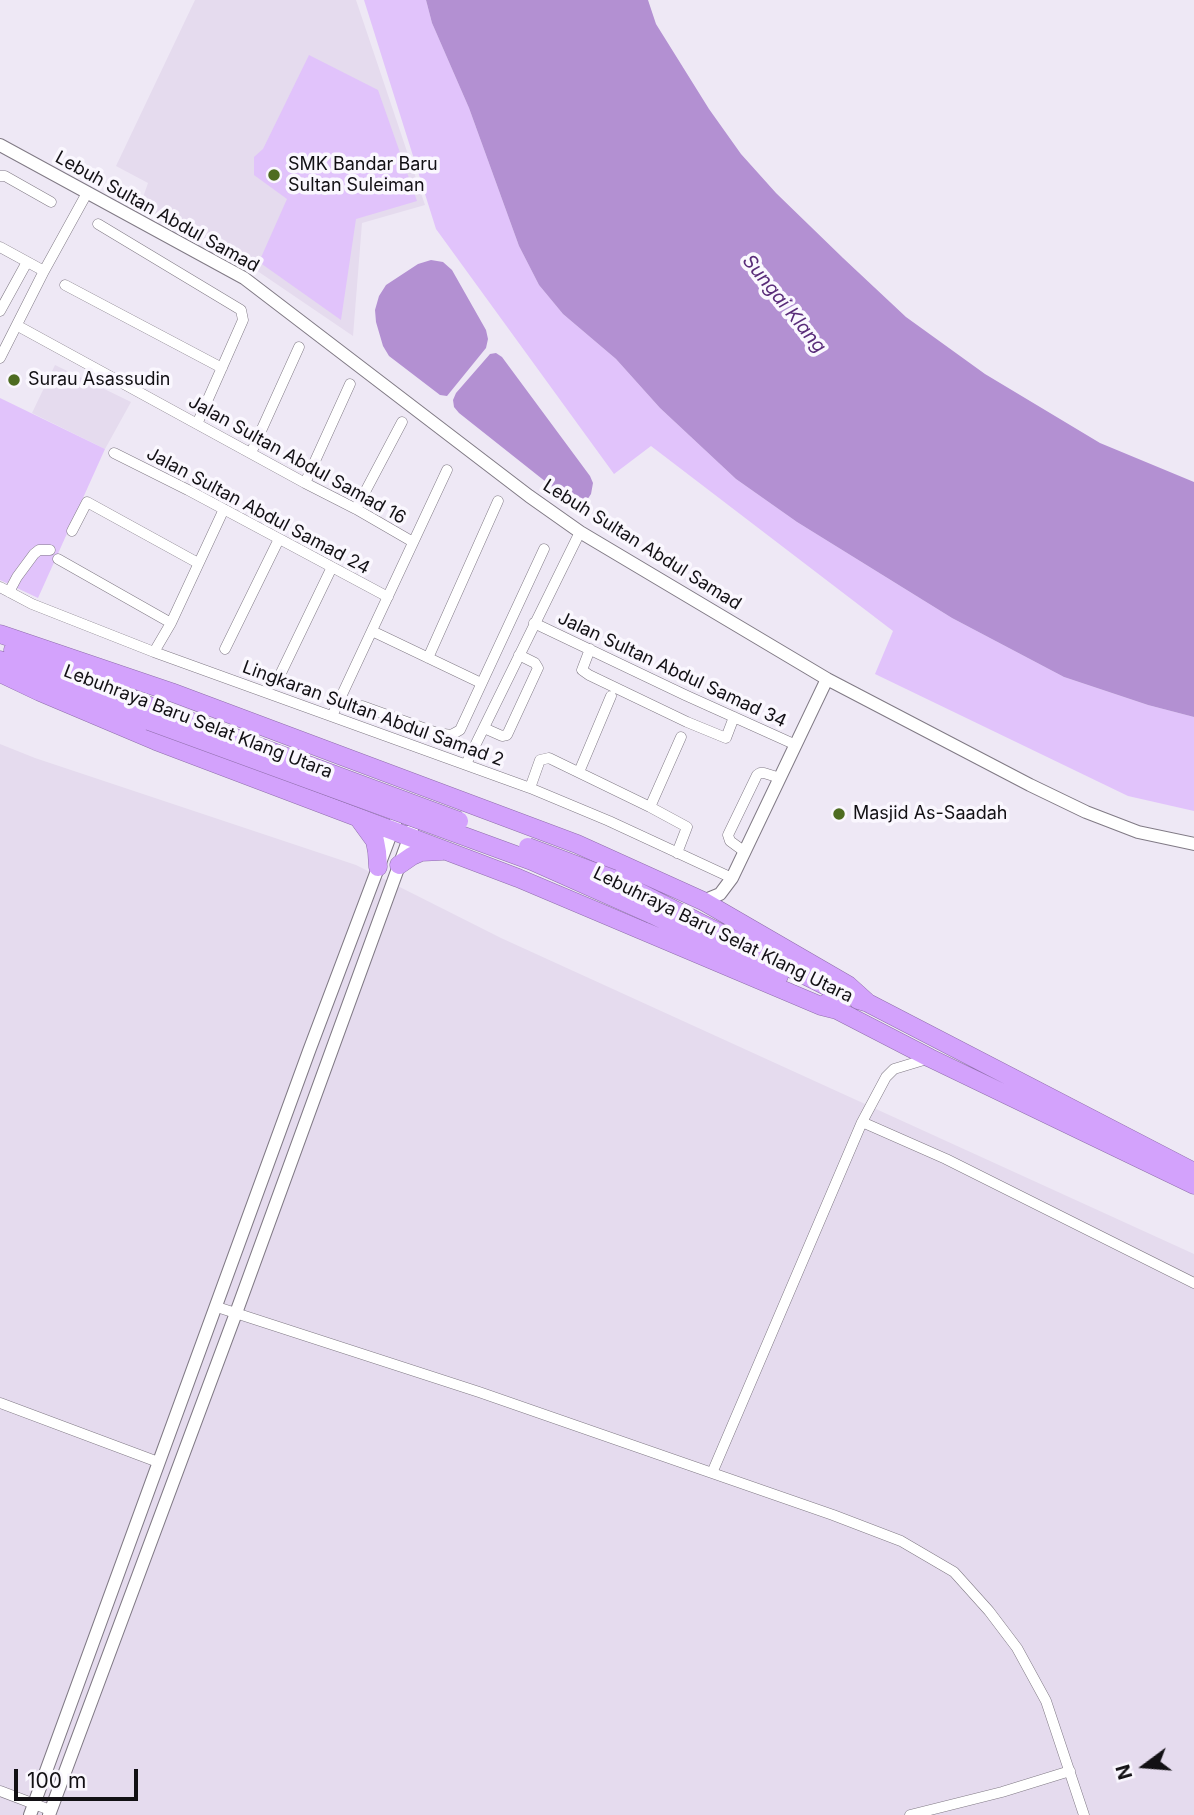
<!DOCTYPE html>
<html>
<head>
<meta charset="utf-8">
<style>
	body { margin:0 }
	#map { position:relative; width:1194px; height:1815px; overflow:hidden; background:#eee8f5; font-family:Inter,sans-serif }
	canvas { display:block }
	.north { position:absolute; left:1110px; top:1731px; width:70px; height:70px; -webkit-text-stroke:5px #faf7fe; paint-order:stroke; rotate:254deg; font-size:19px; font-weight:700; line-height:28px; text-align:center; color:#121014 }
	.north::after { content:''; display:block; margin:auto; width:24px; height:32px; background:#121014; clip-path:polygon(50% 0,100% 100%,50% 72%,0 100%) }
	.scale { position:absolute; left:14px; top:1769px; width:124px; height:32px; box-sizing:border-box; border:4px solid #121014; border-top:0; padding-left:9px; font-size:21px; line-height:24px; white-space:nowrap; color:#121014; -webkit-text-stroke:5px #faf7fe; paint-order:stroke }
</style>
</head>
<body>
<div id="map">
<canvas width="1194" height="1815"></canvas>
<div class="north">N</div>
<div class="scale">100 m</div>
</div>
<script>
const c = document.querySelector('canvas').getContext('2d');
c.lineJoin = 'round';
function paint(path, color) { c.fillStyle = color; c.fill(path, 'evenodd'); }
const toPath = rows => new Path2D(rows.map(r => 'M' + r).join(''));
function strokePath(path, color, width, dash) { c.strokeStyle = color; c.lineWidth = width; c.lineCap = dash ? 'butt' : 'round'; c.setLineDash(dash || []); c.stroke(path); }
function label(font, color, halo, rows, align = 'center') {
  c.font = font + ' Inter,sans-serif'; c.lineWidth = 7; c.setLineDash([]); c.textBaseline = 'middle'; c.strokeStyle = halo; c.fillStyle = color; for (const [text, x, y, turn = 0] of rows) {
    c.save(); c.translate(x, y); c.rotate((+turn || 0) * Math.PI / 180); c.textAlign = isNaN(turn) ? turn : align; if (halo) c.strokeText(text, 0, 0); c.fillText(text, 0, 0); c.restore();
  }
}
paint(toPath([
	[195,0,356,0,425,205,362,223,353,336,253,268,140,206,148,183,116,166],
	[55,365,131,402,105,449,32,413],
	[0,744,35,758,356,865,501,938,1194,1254,1194,1815,0,1815]
]), '#e5dbee');
paint(toPath([
	[364,0,426,0,432,23,469,108,519,246,539,285,563,314,616,359,660,408,736,479,797,522,952,618,1064,677,1148,705,1194,717,1194,811,1128,796,875,674,893,631,651,446,614,474,436,229],
	[309,55,378,90,417,201,356,219,341,320,259,262,287,199,254,175,254,157,263,149],
	[0,398,105,449,38,598,0,580]
]), '#e1c3fb');
paint(toPath([
	[426,0,648,0,656,24,709,109,741,154,776,193,843,258,906,317,985,374,1100,443,1194,482,1194,717,1148,705,1064,677,952,618,797,522,736,479,660,408,616,359,563,314,539,285,519,246,469,108,432,23],
	[431,260,443,262,452,270,486,330,488,339,486,348,447,396,440,395,389,356,383,346,376,322,375,310,379,296,386,285,418,264],
	[496,353,502,357,590,476,593,483,591,494,585,503,579,503,570,501,459,413,454,407,453,400,456,393,490,354]
]), '#b390d2');
const minor = toPath([
	[0,176,5,176,51,202],
	[98,224,241,310,243,320,197,424],
	[0,247,44,271],
	[65,285,222,368],
	[0,311,27,262],
	[18,326,305,483,356,509,413,542],
	[0,358,44,271,87,193],
	[114,453,188,490,388,597],
	[251,453,299,347],
	[305,483,350,384],
	[356,509,402,422],
	[72,531,87,502,198,563],
	[58,559,171,623],
	[0,587,32,604,154,652,530,788,609,821,732,878],
	[9,592,17,577,34,554,39,550,50,550],
	[534,623,685,695,796,745],
	[372,631,481,683],
	[225,649,279,539],
	[590,649,582,670,589,675,687,722,726,738,734,717],
	[154,652,171,623,224,509],
	[428,658,498,501],
	[280,675,332,567],
	[362,706,437,733,451,735,460,730,544,549],
	[332,716,447,470],
	[484,728,502,736,507,735,538,668,535,663,519,655],
	[466,764,580,532],
	[579,772,611,696],
	[530,788,540,760,549,758,650,807,687,827,677,853],
	[650,807,681,737],
	[745,852,730,841,728,835,757,775,760,773,764,773,780,778],
	[862,1122,946,1159,1194,1283],
	[217,1307,479,1392,833,1515,901,1541,954,1572,989,1611,1017,1648,1046,1701,1084,1815],
	[0,1403,158,1462],
	[712,1473,862,1122,886,1077,894,1069,927,1059],
	[0,1791,50,1810],
	[910,1815,1002,1792,1070,1771]
]);
const tertiary = toPath([
	[0,145,244,278,529,496,580,532,827,679,1030,785,1086,812,1138,832,1194,844],
	[703,901,720,894,732,878,827,679],
	[30,1815,309,1051,395,823],
	[49,1815,236,1313,412,830]
]);
const motorway = toPath([
	[0,634,171,692,577,844,703,901,848,985,868,1003],
	[13,650,157,709],
	[0,660,149,721],
	[0,673,40,692,156,741,518,878,821,1006,837,1010],
	[359,819,375,841,377,852,378,867],
	[399,865,412,856,421,852,442,851],
	[613,879,832,989],
	[651,914,779,976],
	[858,1000,868,1003,1194,1172],
	[828,1002,837,1010,930,1058,1194,1185]
]);
strokePath(minor, '#807a85', 11);
strokePath(tertiary, '#807a85', 14);
strokePath(motorway, '#8f6fab', 19);
strokePath(minor, '#fff', 10);
strokePath(tertiary, '#fff', 12);
strokePath(motorway, '#d3a2fc', 18);
const motorwayBridge = toPath([
	[157,709,459,821],
	[149,721,532,861,651,914],
	[528,847,613,879]
]);
strokePath(motorwayBridge, '#8f6fab', 19, []);
strokePath(motorwayBridge, '#d3a2fc', 18);
for (const [x, y, r, color] of [
	[274,175,7,"#4e6c21"],
	[14,380,7,"#4e6c21"],
	[839,814,7,"#4e6c21"]
]) { const dot = new Path2D(); dot.arc(x, y, r, 0, 2 * Math.PI); c.fillStyle = color; c.fill(dot); strokePath(dot, '#faf7fe', 2.5); }
label('18px', '#121014', '#faf7fe', [
	["SMK Bandar Baru",288,165],
	["Sultan Suleiman",288,186],
	["Surau Asassudin",28,380],
	["Masjid As-Saadah",853,814]
], 'left');
label('18px', '#121014', '#faf7fe', [
	["Lebuh Sultan Abdul Samad",157,212,29],
	["Jalan Sultan Abdul Samad 16",297,460,29],
	["Jalan Sultan Abdul Samad 24",258,511,28],
	["Lebuh Sultan Abdul Samad",642,545,32],
	["Jalan Sultan Abdul Samad 34",672,670,25],
	["Lingkaran Sultan Abdul Samad 2",373,714,20],
	["Lebuhraya Baru Selat Klang Utara",198,722,21],
	["Lebuhraya Baru Selat Klang Utara",723,935,26]
]);
label('italic 19px', '#592b79', '#faf7fe', [
	["Sungai Klang",784,304,51]
]);
</script>
</body>
</html>
